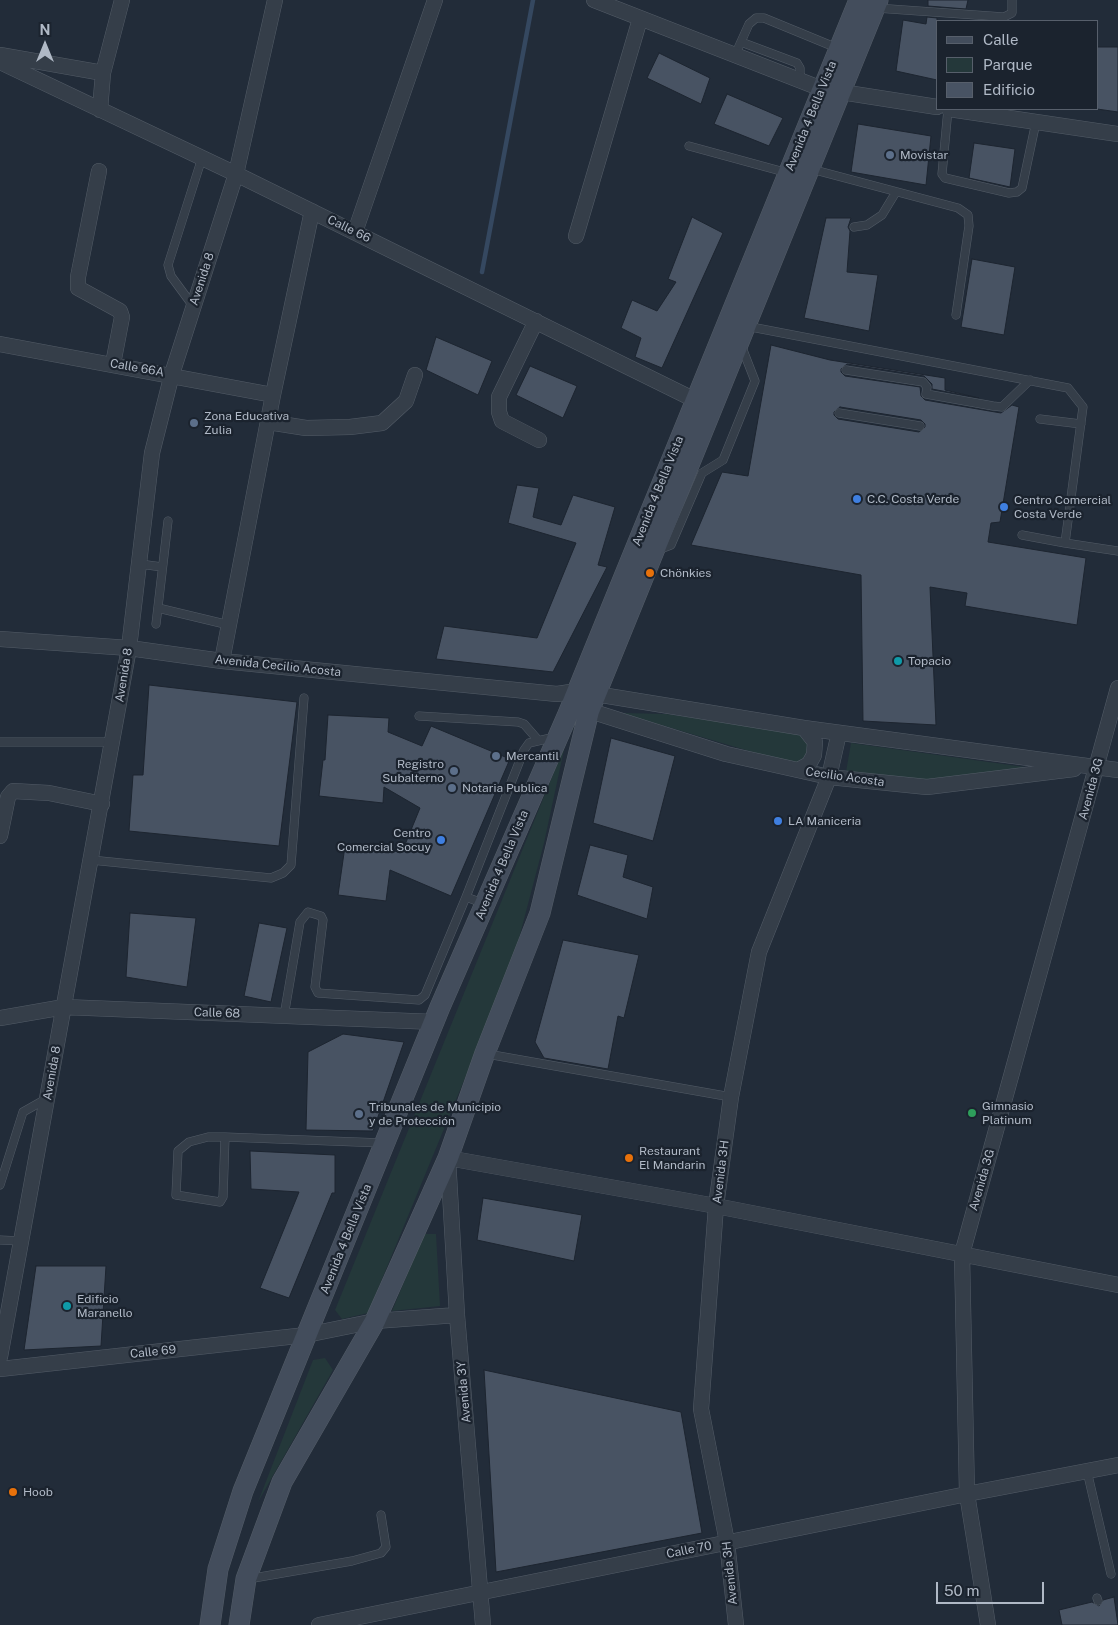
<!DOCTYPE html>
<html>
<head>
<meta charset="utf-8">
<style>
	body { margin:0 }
	#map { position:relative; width:1118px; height:1625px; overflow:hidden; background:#222c39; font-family:"Public Sans",sans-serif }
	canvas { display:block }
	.legend { position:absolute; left:936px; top:20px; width:162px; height:90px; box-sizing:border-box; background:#1b232e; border:1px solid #575f6b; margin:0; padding:6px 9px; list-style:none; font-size:15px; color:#b0b9c6 }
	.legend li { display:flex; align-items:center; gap:10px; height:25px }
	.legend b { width:25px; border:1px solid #575f6b }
	.north { position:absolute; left:20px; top:20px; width:50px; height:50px; -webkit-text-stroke:4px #1b232e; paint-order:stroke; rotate:0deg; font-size:14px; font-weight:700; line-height:20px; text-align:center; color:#b0b9c6 }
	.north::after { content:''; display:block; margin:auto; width:18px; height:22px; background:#b0b9c6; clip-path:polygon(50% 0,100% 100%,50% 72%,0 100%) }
	.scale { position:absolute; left:936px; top:1582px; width:108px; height:22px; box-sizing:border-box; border:2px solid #b0b9c6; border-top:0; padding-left:6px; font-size:15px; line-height:18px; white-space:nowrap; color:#b0b9c6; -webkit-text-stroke:4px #1b232e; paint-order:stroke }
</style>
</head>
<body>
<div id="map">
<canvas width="1118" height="1625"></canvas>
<ul class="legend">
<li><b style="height:6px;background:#434d5c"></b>Calle</li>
<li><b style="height:14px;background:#24383a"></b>Parque</li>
<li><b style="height:14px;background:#485363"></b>Edificio</li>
</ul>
<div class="north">N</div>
<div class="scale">50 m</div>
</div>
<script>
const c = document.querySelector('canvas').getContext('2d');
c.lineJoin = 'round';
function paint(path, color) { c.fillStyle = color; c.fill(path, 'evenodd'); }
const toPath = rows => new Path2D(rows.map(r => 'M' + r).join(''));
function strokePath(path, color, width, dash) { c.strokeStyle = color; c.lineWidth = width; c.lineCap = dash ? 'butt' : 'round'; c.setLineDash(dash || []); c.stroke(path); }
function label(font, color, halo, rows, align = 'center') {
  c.font = font + ' "Public Sans",sans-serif'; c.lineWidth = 4.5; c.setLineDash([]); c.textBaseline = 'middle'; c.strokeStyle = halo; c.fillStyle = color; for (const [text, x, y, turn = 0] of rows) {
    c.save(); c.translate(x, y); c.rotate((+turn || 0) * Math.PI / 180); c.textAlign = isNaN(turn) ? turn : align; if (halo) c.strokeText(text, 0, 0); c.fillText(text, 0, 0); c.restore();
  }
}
paint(toPath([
	[621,713,666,714,800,733,810,745,808,756,796,765],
	[851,743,1032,768,927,781,846,772],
	[565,745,544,843,517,946,484,1032,368,1313,342,1319,335,1310],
	[424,1234,436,1234,440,1306,392,1311],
	[325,1358,333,1370,258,1502,313,1360]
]), '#24383a');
strokePath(toPath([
	[482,272,533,0]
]), '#354860', 4.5);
const building = toPath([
	[928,0,968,0,966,9,928,6,928,0],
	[927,17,937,18,937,80,896,71,903,20,926,24,927,17],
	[1097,47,1118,47,1118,112,1097,109,1097,47],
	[659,53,710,78,701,104,647,78,659,53],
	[727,94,783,118,769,146,714,124,727,94],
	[858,124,931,136,926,185,851,172,858,124],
	[974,143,1015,149,1010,187,969,178,974,143],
	[692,217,723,233,662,368,635,357,641,338,621,328,632,300,657,311,676,282,668,279,692,217],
	[826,218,851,218,848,227,850,231,847,272,878,275,869,331,804,318,826,218],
	[972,259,1015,267,1004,335,961,327,972,259],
	[436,337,492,361,478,395,426,370,436,337],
	[771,345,830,360,945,378,945,390,979,398,932,389,932,384,924,376,847,364,841,369,841,372,845,376,920,387,921,396,925,400,1001,413,1012,405,1019,407,1000,522,991,523,988,542,1086,558,1077,625,965,606,967,593,930,587,936,725,863,721,861,575,691,545,722,472,748,476,771,345],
	[840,407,921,420,925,424,925,427,919,432,838,419,834,415,834,412,840,407],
	[530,366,577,386,563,418,516,395,530,366],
	[517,485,539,488,533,517,561,525,573,495,615,507,598,565,607,567,553,672,436,659,444,626,537,638,576,543,508,523,517,485],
	[149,685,297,702,279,846,129,831,133,775,143,775,149,685],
	[328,715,389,718,388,732,422,746,431,726,510,759,451,896,390,870,386,901,338,895,345,846,402,852,420,808,384,787,383,803,319,796,323,760,325,760,328,715],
	[611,738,675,756,653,841,593,823,611,738],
	[590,845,628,855,623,877,653,887,647,919,577,895,590,845],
	[130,913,196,918,187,987,126,977,130,913],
	[259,923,287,928,271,1002,244,996,259,923],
	[563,940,639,955,624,1018,618,1016,608,1069,544,1058,535,1042,563,940],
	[343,1034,404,1042,373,1131,306,1130,308,1052,343,1034],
	[250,1151,335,1155,335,1193,332,1193,289,1298,260,1288,299,1192,251,1189,250,1151],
	[483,1198,582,1215,574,1261,477,1240,483,1198],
	[36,1266,106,1266,101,1346,24,1350,36,1266],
	[484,1370,681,1412,702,1533,496,1572,484,1370],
	[1114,1597,1118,1625,1062,1625,1059,1610,1092,1602,1099,1606,1103,1600,1114,1597]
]);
paint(building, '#485363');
strokePath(building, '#1d2530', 1);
const lane = toPath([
	[876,8,1004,17,1012,13,1012,0],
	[741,42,797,63,800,68,800,81],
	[735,55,749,24,756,18,764,18,837,48],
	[948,109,942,174,945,178,1009,193,1017,192,1022,188,1036,122],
	[689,146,788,173],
	[811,169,958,208,968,215,969,226,956,315],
	[854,227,867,225,882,215,896,192],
	[193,306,171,276,168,265,202,158],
	[746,326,1068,388,1083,407,1065,543,1118,551],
	[846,370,923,382,927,387,926,394,993,406,1002,407,1030,380],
	[839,413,920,426],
	[1040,419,1081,424],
	[1022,535,1065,543],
	[658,550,671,545,702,473,723,460,755,381,741,345],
	[140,564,162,567],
	[158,608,229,625],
	[156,624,168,521],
	[419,716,518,722,524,724,538,740],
	[1,742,113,742],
	[91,860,271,878,283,873,291,865,304,698],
	[466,897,524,750,529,743,555,737],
	[284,1016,300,922,308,912,321,916,323,920,315,987,318,993,419,1000,425,995,466,897,485,904],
	[487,1054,731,1097],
	[225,1137,223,1197,220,1202,176,1195,178,1151,189,1142,208,1137,225,1137,383,1143],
	[0,1185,23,1112,46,1099],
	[0,1240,21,1241],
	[1087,1471,1111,1574],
	[248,1579,352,1561,381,1553,386,1547,381,1515],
	[1097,1598,1098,1601]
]);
const street = toPath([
	[594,0,822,89,937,107],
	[0,55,103,73,122,0],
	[0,62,236,174,695,400],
	[949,109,1118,134],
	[100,110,103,73],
	[99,171,78,277,78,288,120,311,122,317,113,364],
	[355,232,435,0],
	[576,236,640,19],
	[536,321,499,397,499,412,502,421,539,440],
	[0,344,273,395],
	[268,422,306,428,350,427,382,423,406,401,415,375],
	[0,639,129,648,222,661,557,694,577,691,804,728,1118,770],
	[222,661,273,395,312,211],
	[581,708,726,754,829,777,927,787,1074,769],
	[798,770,809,764,814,755,815,742,804,728],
	[0,836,8,797,13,791,49,793,102,804],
	[0,1018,64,1007,435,1022],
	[0,1357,129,648,152,453,172,374,236,174,275,0],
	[0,1369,306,1335,375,1321,457,1315],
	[319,1625,967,1494,1118,1465],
	[483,1625,457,1315,448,1158,716,1206,1118,1285],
	[736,1625,727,1542,701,1409,716,1206,731,1097,759,952,829,777,839,733],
	[988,1625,967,1494,962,1254,1118,688]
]);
const secondary = toPath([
	[210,1625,218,1569,243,1491,440,1007,568,714,859,0],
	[239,1625,246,1579,282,1482,375,1321,448,1158,485,1053,540,913,589,711,878,0]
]);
strokePath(lane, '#535c67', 9);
strokePath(street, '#535c67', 16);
strokePath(secondary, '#535c67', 21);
strokePath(lane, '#353e49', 8);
strokePath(street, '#353e49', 15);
strokePath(secondary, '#434d5c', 20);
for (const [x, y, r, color] of [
	[890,155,5,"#5c6f8a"],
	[194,423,5,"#5c6f8a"],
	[857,499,5,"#3f7fe0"],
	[1004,507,5,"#3f7fe0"],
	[650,573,5,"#e8710a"],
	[898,661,5,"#0f9aa8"],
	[496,756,5,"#5c6f8a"],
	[454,771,5,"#5c6f8a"],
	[452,788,5,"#5c6f8a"],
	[778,821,5,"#3f7fe0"],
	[441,840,5,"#3f7fe0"],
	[972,1113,5,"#2e9e5b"],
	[359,1114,5,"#5c6f8a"],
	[629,1158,5,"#e8710a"],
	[67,1306,5,"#0f9aa8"],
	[13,1492,5,"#e8710a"]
]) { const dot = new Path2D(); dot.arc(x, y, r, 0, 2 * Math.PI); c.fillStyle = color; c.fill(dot); strokePath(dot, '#1b232e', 2); }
label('12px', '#b0b9c6', '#1b232e', [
	["Avenida 4 Bella Vista",811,116,-68],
	["Calle 66",349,229,26],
	["Avenida 8",202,279,-72],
	["Calle 66A",137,368,10],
	["Avenida 4 Bella Vista",658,491,-68],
	["Avenida Cecilio Acosta",278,666,6],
	["Avenida 8",124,675,-81],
	["Cecilio Acosta",845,777,8],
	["Avenida 3G",1091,789,-75],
	["Avenida 4 Bella Vista",502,865,-67],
	["Calle 68",217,1013,2],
	["Avenida 8",52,1073,-80],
	["Avenida 3H",721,1172,-83],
	["Avenida 3G",982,1180,-74],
	["Avenida 4 Bella Vista",346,1239,-68],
	["Calle 69",153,1352,-6],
	["Avenida 3Y",464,1392,-95],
	["Calle 70",689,1550,-11],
	["Avenida 3H",730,1573,-96]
]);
label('12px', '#b0b9c6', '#1b232e', [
	["Movistar",900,155],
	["Zona Educativa",204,416],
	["Zulia",204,430],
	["C.C. Costa Verde",867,499],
	["Centro Comercial",1014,500],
	["Costa Verde",1014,514],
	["Chönkies",660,573],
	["Topacio",908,661],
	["Mercantil",506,756],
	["Registro",444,764,"right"],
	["Subalterno",444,778,"right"],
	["Notaria Publica",462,788],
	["LA Maniceria",788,821],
	["Centro",431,833,"right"],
	["Comercial Socuy",431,847,"right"],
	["Gimnasio",982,1106],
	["Platinum",982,1120],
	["Tribunales de Municipio",369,1107],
	["y de Protección",369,1121],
	["Restaurant",639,1151],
	["El Mandarin",639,1165],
	["Edificio",77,1299],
	["Maranello",77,1313],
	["Hoob",23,1492]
], 'left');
</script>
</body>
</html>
